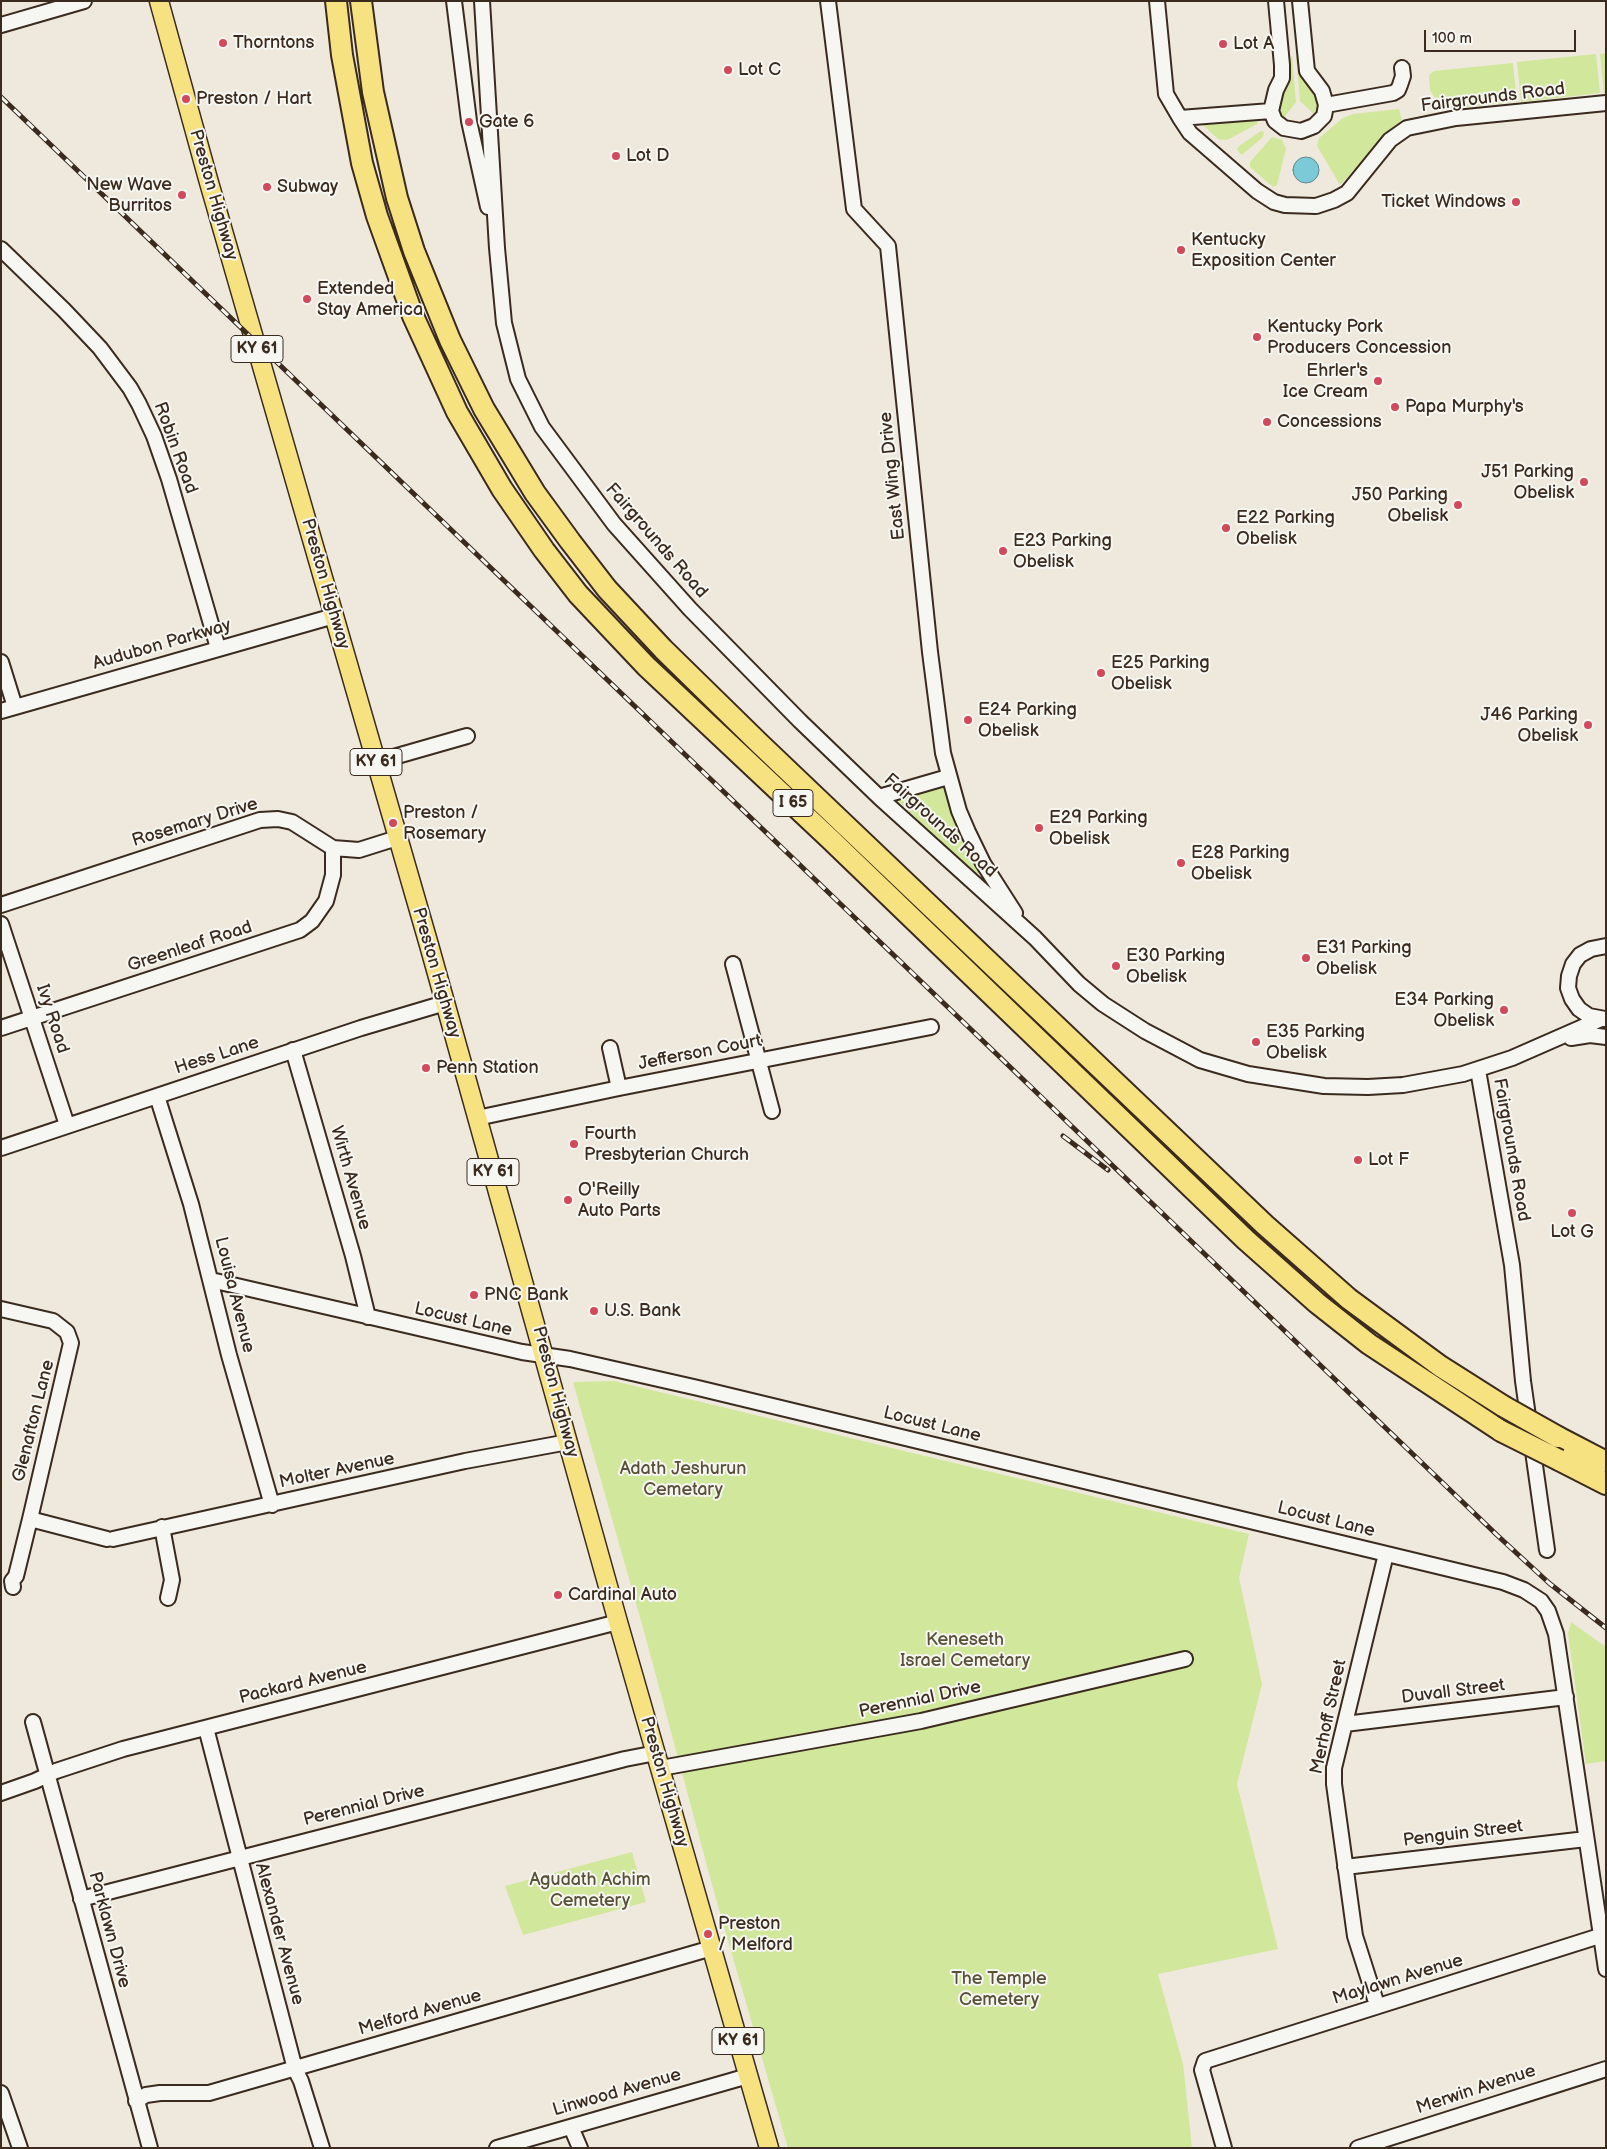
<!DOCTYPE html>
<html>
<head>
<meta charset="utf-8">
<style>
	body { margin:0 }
	#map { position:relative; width:1607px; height:2149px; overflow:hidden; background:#efe9dd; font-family:"Balsamiq Sans",sans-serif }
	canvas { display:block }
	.frame { position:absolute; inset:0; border:2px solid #3b2a1e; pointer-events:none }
	.scale { position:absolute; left:1424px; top:30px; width:152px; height:22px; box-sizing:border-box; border:2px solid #3b2a1e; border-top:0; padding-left:6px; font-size:15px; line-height:18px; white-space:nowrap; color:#3b2a1e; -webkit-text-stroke:4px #f6f6f2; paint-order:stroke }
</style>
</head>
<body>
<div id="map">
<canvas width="1607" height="2149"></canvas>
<div class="frame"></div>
<div class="scale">100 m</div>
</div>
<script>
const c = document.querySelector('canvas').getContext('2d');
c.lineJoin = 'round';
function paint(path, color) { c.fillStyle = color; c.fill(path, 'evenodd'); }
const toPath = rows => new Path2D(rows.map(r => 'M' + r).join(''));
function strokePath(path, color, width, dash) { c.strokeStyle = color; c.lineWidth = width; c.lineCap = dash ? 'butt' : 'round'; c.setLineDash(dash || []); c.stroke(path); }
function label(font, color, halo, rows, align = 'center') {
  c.font = font + ' "Balsamiq Sans",sans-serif'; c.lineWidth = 4; c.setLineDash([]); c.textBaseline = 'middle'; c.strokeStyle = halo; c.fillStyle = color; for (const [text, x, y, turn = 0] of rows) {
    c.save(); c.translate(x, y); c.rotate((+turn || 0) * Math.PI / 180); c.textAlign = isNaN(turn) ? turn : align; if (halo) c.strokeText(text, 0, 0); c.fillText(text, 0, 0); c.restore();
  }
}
paint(toPath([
	[1606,53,1606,93,1604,93,1600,54],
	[1596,54,1600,93,1521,102,1517,62],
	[1292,56,1296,102,1283,119,1278,107,1278,101,1287,82,1289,71,1289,59],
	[1296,56,1299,58,1304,79,1318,97,1318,110,1316,116,1300,101],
	[1513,63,1517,102,1453,108,1437,102,1430,90,1429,75,1434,71],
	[1399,109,1402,120,1340,185,1317,146,1319,138,1343,118,1353,114],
	[1252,119,1259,120,1257,124,1227,140,1218,139,1201,123],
	[1261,131,1264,132,1263,137,1243,154,1240,154,1237,149,1239,146],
	[1272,137,1282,140,1286,149,1277,185,1273,187,1250,167,1250,162],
	[938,786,945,789,965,842,980,873,977,873,977,876,896,799],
	[614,1381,1249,1534,1239,1578,1262,1684,1237,1784,1278,1949,1158,1974,1183,2064,1192,2148,788,2148,714,1892,645,1635,573,1382],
	[1571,1622,1606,1647,1606,1761,1586,1764,1568,1634],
	[632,1852,646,1902,523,1935,505,1886]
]), '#d1e79b');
const water = toPath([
	'1293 170a13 13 0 1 1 26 0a13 13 0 1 1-26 0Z'
]);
paint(water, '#7bcad8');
strokePath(water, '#618a8e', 1);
const minor = toPath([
	[454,1,469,121,488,207],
	[482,1,497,248,504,323,518,379,542,427,614,524,690,609,800,721,879,797,1035,938,1079,984,1103,1004,1145,1031,1200,1060,1248,1074,1324,1086,1368,1087,1403,1085,1463,1074,1512,1058,1601,1019],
	[828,1,854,209,888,246,930,652,943,753,959,811,968,832,983,863,1015,913],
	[1157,1,1166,94,1180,118,1190,133,1257,191,1274,202,1285,205,1316,206,1334,200,1347,193,1390,140,1407,128,1456,118,1606,103],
	[1276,1,1282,65,1282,78,1276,90,1271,111,1275,121,1284,128,1301,131,1314,126,1324,116,1326,105,1322,91,1307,71,1300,1],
	[1,25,84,1],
	[1326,105,1393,93,1398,90,1400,85,1403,76,1402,68],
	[1180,118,1271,111],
	[1,249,64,310,100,348,130,388,139,404,154,436,169,479,218,648],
	[1,662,15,707],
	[1,711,334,616],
	[376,762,467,736],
	[879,797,948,777],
	[1,905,260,820,278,819,292,822,333,848,359,850,397,838],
	[1,924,67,1125],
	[733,964,772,1111],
	[1605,1019,1589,1016,1579,1009,1572,999,1568,988,1569,976,1573,964,1580,955,1591,949,1606,946],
	[1,1028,300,930,312,921,326,901,333,875,333,848],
	[1571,1038,1590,1035,1606,1037],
	[610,1048,619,1088],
	[293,1050,353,1256,368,1317],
	[1478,1070,1512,1265,1523,1381,1547,1550],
	[157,1096,191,1204,229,1355,272,1505],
	[477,1118,619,1088,931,1027],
	[1,1148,361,1028,445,1003],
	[211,1280,522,1352,570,1359,698,1388,1503,1582,1524,1590,1541,1601,1548,1611,1556,1634,1606,1969],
	[1,1309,53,1321,67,1332,71,1343,30,1519,16,1576,12,1581,13,1587],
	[30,1519,107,1539],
	[162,1527,172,1580,168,1598],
	[113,1539,465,1461,568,1442],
	[33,1722,150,2148],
	[1345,1724,1566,1697],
	[206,1728,295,2069,301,2081,322,2148],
	[661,1768,921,1721,1185,1659],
	[1,1793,35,1781,56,1771,123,1749,618,1622],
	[1345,1867,1586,1839],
	[81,1899,625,1759,656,1753],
	[1377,2005,1355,1936,1334,1784,1334,1768,1386,1554],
	[1,2093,20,2148],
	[136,2101,146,2095,160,2093,209,2093,712,1948],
	[571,2127,580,2148],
	[497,2148,748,2076],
	[1224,2148,1202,2070,1205,2061,1606,1934],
	[1358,2148,1606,2069]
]);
const major = toPath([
	[159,1,208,179,429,945,618,1622,769,2148]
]);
const highway = toPath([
	[336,1,342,55,362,163,377,216,413,316,457,412,502,489,544,550,578,594,646,666,830,839,1246,1240,1317,1303,1369,1344,1501,1431],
	[361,1,373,92,397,198,414,251,450,340,484,409,535,493,570,541,607,589,663,649,759,743,1265,1225,1349,1299,1440,1366,1503,1406],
	[1558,1437,1606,1462],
	[1559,1460,1606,1484]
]);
strokePath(minor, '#3b2a1e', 18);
strokePath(major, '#3b2a1e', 21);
strokePath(highway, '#3b2a1e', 24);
strokePath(minor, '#f6f6f2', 14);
strokePath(major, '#f7e281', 18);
strokePath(highway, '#f7e281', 20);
const rail = toPath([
	[1,97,1498,1536,1549,1583,1606,1628],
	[1063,1136,1108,1170]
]);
strokePath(rail, '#3b2a1e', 5);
strokePath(rail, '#f6f6f2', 3, [9]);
const highwayBridge = toPath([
	[1503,1406,1558,1437],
	[1501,1431,1559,1460]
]);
strokePath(highwayBridge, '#3b2a1e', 24, []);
strokePath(highwayBridge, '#f7e281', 20);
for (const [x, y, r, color] of [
	[223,43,5,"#d1495b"],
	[1223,44,5,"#d1495b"],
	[728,70,5,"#d1495b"],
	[186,99,5,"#d1495b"],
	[469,122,5,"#d1495b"],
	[616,156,5,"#d1495b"],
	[267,187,5,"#d1495b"],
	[182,195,5,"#d1495b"],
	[1516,202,5,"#d1495b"],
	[1181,250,5,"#d1495b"],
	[307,299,5,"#d1495b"],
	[1257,337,5,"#d1495b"],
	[1378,381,5,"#d1495b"],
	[1395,407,5,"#d1495b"],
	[1267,422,5,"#d1495b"],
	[1584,482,5,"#d1495b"],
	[1458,505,5,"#d1495b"],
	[1226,528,5,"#d1495b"],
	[1003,551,5,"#d1495b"],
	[1101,673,5,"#d1495b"],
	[968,720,5,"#d1495b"],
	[1588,725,5,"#d1495b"],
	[393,823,5,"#d1495b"],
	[1039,828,5,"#d1495b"],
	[1181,863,5,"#d1495b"],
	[1306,958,5,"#d1495b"],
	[1116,966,5,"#d1495b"],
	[1504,1010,5,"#d1495b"],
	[1256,1042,5,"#d1495b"],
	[426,1068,5,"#d1495b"],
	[574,1144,5,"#d1495b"],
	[1358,1160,5,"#d1495b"],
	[568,1200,5,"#d1495b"],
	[1572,1213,5,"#d1495b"],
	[474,1295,5,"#d1495b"],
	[594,1311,5,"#d1495b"],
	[558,1595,5,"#d1495b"],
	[708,1934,5,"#d1495b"]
]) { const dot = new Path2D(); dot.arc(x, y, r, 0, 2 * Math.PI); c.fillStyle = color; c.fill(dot); strokePath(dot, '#f6f6f2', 2); }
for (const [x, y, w] of [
	[257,349,52],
	[376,762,52],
	[793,803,40],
	[493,1172,52],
	[738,2041,52]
]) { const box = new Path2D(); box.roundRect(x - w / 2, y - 13.5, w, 27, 4); c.fillStyle = '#f6f6f2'; c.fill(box); strokePath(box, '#3b2a1e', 1); }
label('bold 16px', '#3b2a1e', null, [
	["KY 61",257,349],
	["KY 61",376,762],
	["I 65",793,803],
	["KY 61",493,1172],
	["KY 61",738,2041]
]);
label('18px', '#3b2a1e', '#f6f6f2', [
	["Thorntons",233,43],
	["Lot A",1233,44],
	["Lot C",738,70],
	["Preston / Hart",196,99],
	["Gate 6",479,122],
	["Lot D",626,156],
	["New Wave",172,185,"right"],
	["Burritos",172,206,"right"],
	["Subway",277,187],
	["Ticket Windows",1506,202,"right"],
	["Kentucky",1191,240],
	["Exposition Center",1191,261],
	["Extended",317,289],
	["Stay America",317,310],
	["Kentucky Pork",1267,327],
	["Producers Concession",1267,348],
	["Ehrler's",1368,371,"right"],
	["Ice Cream",1368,392,"right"],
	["Papa Murphy's",1405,407],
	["Concessions",1277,422],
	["J51 Parking",1574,472,"right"],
	["Obelisk",1574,493,"right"],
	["J50 Parking",1448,495,"right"],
	["Obelisk",1448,516,"right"],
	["E22 Parking",1236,518],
	["Obelisk",1236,539],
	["E23 Parking",1013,541],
	["Obelisk",1013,562],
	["E25 Parking",1111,663],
	["Obelisk",1111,684],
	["E24 Parking",978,710],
	["Obelisk",978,731],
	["J46 Parking",1578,715,"right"],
	["Obelisk",1578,736,"right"],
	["Preston /",403,813],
	["Rosemary",403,834],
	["E29 Parking",1049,818],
	["Obelisk",1049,839],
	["E28 Parking",1191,853],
	["Obelisk",1191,874],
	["E31 Parking",1316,948],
	["Obelisk",1316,969],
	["E30 Parking",1126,956],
	["Obelisk",1126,977],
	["E34 Parking",1494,1000,"right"],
	["Obelisk",1494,1021,"right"],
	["E35 Parking",1266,1032],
	["Obelisk",1266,1053],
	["Penn Station",436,1068],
	["Fourth",584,1134],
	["Presbyterian Church",584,1155],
	["Lot F",1368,1160],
	["O'Reilly",578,1190],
	["Auto Parts",578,1211],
	["Lot G",1572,1232,"center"],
	["PNC Bank",484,1295],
	["U.S. Bank",604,1311],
	["Cardinal Auto",568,1595],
	["Preston",718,1924],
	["/ Melford",718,1945]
], 'left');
label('18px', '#3b2a1e', '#f6f6f2', [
	["Fairgrounds Road",1493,98,-7],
	["Preston Highway",213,195,74],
	["Robin Road",175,448,70],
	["East Wing Drive",893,476,-96],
	["Fairgrounds Road",656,541,49],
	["Preston Highway",325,584,74],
	["Audubon Parkway",162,645,-16],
	["Rosemary Drive",195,823,-17],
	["Fairgrounds Road",940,826,42],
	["Greenleaf Road",190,947,-18],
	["Preston Highway",436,973,74],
	["Ivy Road",52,1019,72],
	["Jefferson Court",700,1053,-11],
	["Hess Lane",217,1056,-18],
	["Fairgrounds Road",1511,1150,80],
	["Wirth Avenue",350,1178,74],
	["Louisa Avenue",234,1295,76],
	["Locust Lane",463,1320,13],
	["Preston Highway",555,1392,75],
	["Glenafton Lane",34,1421,-76],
	["Locust Lane",932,1425,14],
	["Molter Avenue",337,1471,-12],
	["Locust Lane",1326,1520,14],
	["Packard Avenue",303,1683,-14],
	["Duvall Street",1453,1692,-7],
	["Perennial Drive",920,1700,-12],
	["Merhoff Street",1329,1717,-78],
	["Preston Highway",664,1782,74],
	["Perennial Drive",364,1806,-14],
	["Penguin Street",1463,1834,-7],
	["Parklawn Drive",109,1930,75],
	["Alexander Avenue",279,1934,75],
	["Maylawn Avenue",1398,1980,-17],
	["Melford Avenue",420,2013,-16],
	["Merwin Avenue",1476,2090,-18],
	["Linwood Avenue",617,2093,-16]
]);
label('18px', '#595037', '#f6f6f2', [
	["Adath Jeshurun",683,1469],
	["Cemetary",683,1490],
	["Keneseth",965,1640],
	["Israel Cemetary",965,1661],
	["Agudath Achim",590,1880],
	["Cemetery",590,1901],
	["The Temple",999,1979],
	["Cemetery",999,2000]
]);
</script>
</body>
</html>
